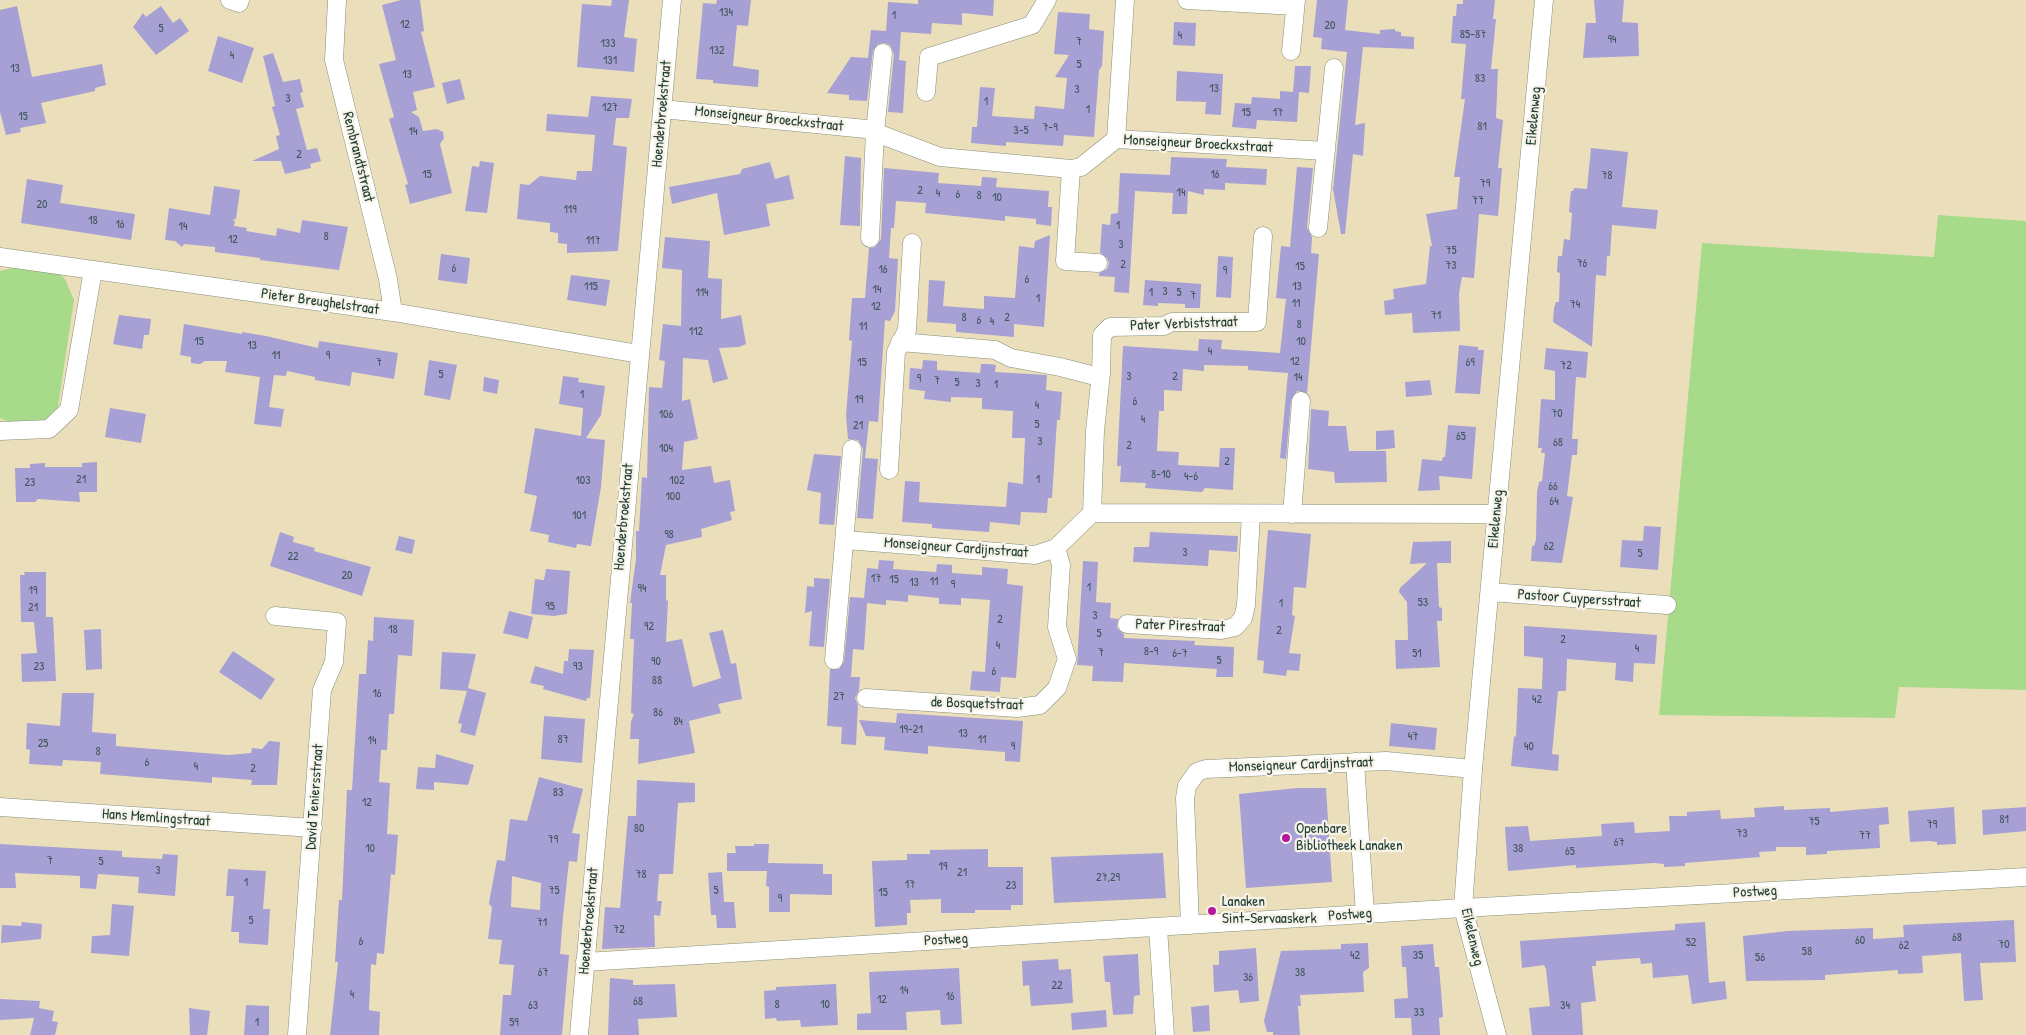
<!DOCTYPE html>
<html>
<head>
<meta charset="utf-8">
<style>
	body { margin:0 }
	canvas { display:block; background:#ebdfbb }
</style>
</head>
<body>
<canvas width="2026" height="1035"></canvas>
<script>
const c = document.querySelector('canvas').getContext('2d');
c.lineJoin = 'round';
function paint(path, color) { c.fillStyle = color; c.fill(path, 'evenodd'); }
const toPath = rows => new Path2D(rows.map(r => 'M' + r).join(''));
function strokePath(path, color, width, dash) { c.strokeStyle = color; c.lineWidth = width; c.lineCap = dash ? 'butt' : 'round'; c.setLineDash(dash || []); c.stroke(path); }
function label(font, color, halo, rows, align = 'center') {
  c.font = font + ' "Patrick Hand",sans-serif'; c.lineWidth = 4.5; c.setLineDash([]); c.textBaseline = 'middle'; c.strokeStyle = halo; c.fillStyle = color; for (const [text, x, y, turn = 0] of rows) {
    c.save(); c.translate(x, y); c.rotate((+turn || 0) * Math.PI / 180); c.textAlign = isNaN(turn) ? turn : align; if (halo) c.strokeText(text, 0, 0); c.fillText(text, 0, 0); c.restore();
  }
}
paint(toPath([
	[1938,215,2026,221,2026,690,1899,687,1895,718,1659,715,1702,243,1934,257],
	[16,267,58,273,65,279,74,300,58,407,44,420,31,424,14,424,0,418,0,271]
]), '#a7db8a');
paint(toPath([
	[401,0,420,0,424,31,421,32,435,87,413,92,417,110,411,112,419,117,423,131,437,129,443,132,444,138,440,144,452,193,410,204,405,185,408,184,389,119,394,117,379,64,396,60,382,5],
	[612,0,629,0,624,37,637,39,634,72,577,67,582,4,611,6],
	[717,0,751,0,748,26,737,25,733,66,759,70,758,87,713,83,713,80,696,79,703,3,716,4],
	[918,0,994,0,993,16,962,13,962,25,932,23,931,34,901,32,899,60,906,61,903,113,888,112,894,54,890,45,885,43,878,44,873,51,867,101,849,100,849,95,827,93,851,57,868,58,871,30,886,31,888,2,918,4],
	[1317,0,1348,0,1345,30,1380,34,1380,30,1395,29,1395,31,1401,32,1401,36,1414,37,1414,49,1363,47,1355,125,1365,123,1363,156,1353,154,1345,234,1341,234,1333,189,1347,52,1321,49,1322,38,1313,37],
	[1463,0,1495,0,1493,19,1496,19,1491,69,1498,69,1496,118,1503,120,1498,168,1502,168,1498,216,1479,214,1474,278,1462,277,1459,293,1460,331,1413,333,1412,313,1385,315,1384,301,1394,299,1393,289,1426,284,1430,246,1432,246,1426,214,1457,209,1460,177,1454,177,1465,99,1461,99,1466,44,1451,43,1453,16,1456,16,1457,4,1463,4],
	[1594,0,1624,0,1622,22,1638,23,1639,56,1583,58,1586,23,1596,23],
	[17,6,32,77,102,64,106,85,95,88,95,91,41,103,46,123,20,128,21,132,6,135,0,112,0,10],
	[161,6,173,23,180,18,189,31,156,55,133,27,143,13,146,17],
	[1058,12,1090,14,1089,29,1104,31,1102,66,1099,70,1094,137,1064,135,1063,146,1006,142,1006,146,971,143,972,127,977,127,980,87,995,88,992,116,1034,119,1035,106,1064,109,1067,78,1055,77,1069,55,1054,54],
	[1174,22,1196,23,1195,46,1173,45],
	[218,36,254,48,242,83,208,71],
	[273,53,283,82,300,79,303,92,300,93,304,107,296,109,307,150,317,148,321,161,310,164,311,168,285,174,281,161,252,161,279,149,276,136,280,135,272,107,275,106,263,56],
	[1295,66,1311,66,1309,93,1299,92,1297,122,1257,120,1256,129,1232,127,1235,103,1251,104,1252,97,1280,99,1280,91,1293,92],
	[1177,71,1223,74,1221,115,1205,114,1206,102,1176,101],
	[460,79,465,99,447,104,442,83],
	[591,96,632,99,629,118,616,118,613,145,627,147,618,251,567,253,567,244,558,243,558,233,550,232,550,223,517,219,520,184,529,185,540,176,576,180,577,171,592,171,595,135,546,131,547,114,588,117],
	[1591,148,1628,152,1622,207,1658,210,1656,229,1612,225,1610,256,1607,256,1606,276,1596,275,1592,347,1553,322,1554,308,1556,302,1559,302,1560,273,1557,272,1558,256,1562,256,1564,239,1570,240,1572,213,1569,212,1571,191,1573,191,1574,188,1587,189],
	[845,156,861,158,860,226,840,225],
	[1171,157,1227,159,1226,167,1267,169,1266,185,1225,183,1225,190,1204,189,1204,195,1188,191,1187,214,1172,214,1173,193,1135,191,1129,293,1114,292,1115,277,1099,276,1099,273,1107,269,1109,263,1107,258,1100,253,1102,224,1110,225,1111,214,1118,213,1120,173,1170,175],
	[480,161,494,163,487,213,465,211,472,166,479,167],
	[770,162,775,179,789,175,794,199,766,204,770,226,724,235,717,193,672,204,669,187,740,174,742,169],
	[1297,167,1313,168,1307,227,1312,237,1311,253,1319,254,1307,393,1297,391,1291,400,1286,459,1280,458,1288,373,1248,370,1248,366,1204,365,1204,371,1183,369,1182,391,1164,390,1164,411,1159,411,1157,451,1179,452,1178,465,1219,467,1220,448,1235,448,1233,490,1205,488,1202,492,1145,488,1146,483,1120,482,1121,466,1117,466,1123,346,1198,351,1199,339,1222,340,1221,349,1280,353,1286,299,1276,298,1281,246,1290,247],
	[884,168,939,173,938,183,981,186,982,177,997,178,996,187,1049,191,1048,207,1052,207,1051,226,1036,224,1036,219,1005,216,1005,221,925,213,926,203,896,201,894,228,891,228,889,258,898,259,895,311,890,321,885,320,878,422,869,421,865,458,878,459,873,519,857,518,863,449,858,440,848,439,846,415,852,341,849,340,852,298,865,298,869,248,875,247,881,239],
	[27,179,63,185,60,203,135,214,131,240,21,223],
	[214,186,240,190,236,219,232,220,235,221,234,226,247,228,246,231,276,236,277,228,300,233,302,220,348,227,339,270,260,260,260,258,215,252,215,247,184,244,182,247,175,241,165,240,169,208,210,215],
	[1050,235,1044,327,1014,324,1014,337,956,332,956,324,927,322,929,280,945,281,943,306,984,309,984,296,1015,298,1019,246,1034,248,1035,241],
	[665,237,710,241,708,278,722,279,721,319,741,315,746,344,739,347,719,348,728,379,713,383,708,360,683,358,682,401,690,399,698,439,684,442,682,470,711,466,714,483,730,480,735,511,730,512,732,520,701,529,702,537,666,545,660,575,666,575,666,601,668,600,666,642,682,639,693,687,721,678,709,633,723,630,731,664,736,663,742,699,718,704,721,713,689,721,695,753,638,764,639,739,630,739,631,722,634,714,631,713,634,639,630,639,632,603,630,603,636,559,636,531,639,531,642,477,647,478,649,387,662,388,665,361,659,360,663,324,681,326,682,270,662,268],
	[441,254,470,258,467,284,438,280],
	[1218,256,1233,257,1231,298,1216,297],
	[571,275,610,280,606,306,567,300],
	[1145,280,1201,284,1200,308,1185,308,1185,304,1158,303,1158,306,1143,305],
	[119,315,151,319,149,335,144,335,142,349,113,344],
	[184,324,242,334,242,332,266,336,318,348,319,341,398,353,394,379,352,372,350,386,315,380,315,377,287,371,286,376,274,375,269,407,284,409,281,427,254,424,260,377,225,372,227,361,205,361,200,364,191,363,191,357,180,355],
	[1459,345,1478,347,1478,350,1484,350,1480,394,1455,393],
	[1546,348,1588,352,1586,378,1576,377,1572,439,1578,439,1577,455,1572,455,1567,496,1573,497,1562,563,1531,561,1532,546,1534,546,1536,539,1537,492,1539,482,1542,481,1545,453,1541,453,1542,448,1538,448,1541,399,1555,400,1555,371,1544,369],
	[429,360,457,365,450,400,424,395],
	[923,360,937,361,937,370,980,373,981,364,988,364,996,365,995,372,1047,375,1046,390,1062,392,1060,420,1057,420,1052,498,1048,498,1047,513,1021,512,1020,525,990,522,989,532,932,528,932,524,902,522,905,481,920,482,919,502,1006,507,1008,482,1023,484,1025,438,1012,438,1013,411,982,409,982,398,951,397,951,402,924,399,925,391,909,389,910,368,922,369],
	[563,376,579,378,578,382,605,386,601,415,586,438,605,440,601,487,591,546,577,544,576,548,548,542,549,535,530,531,537,496,524,493,535,428,581,436,583,408,559,404],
	[484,377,499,380,497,394,483,391],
	[1430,380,1432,395,1406,397,1405,382],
	[110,408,146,414,141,443,105,437],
	[1311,409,1329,411,1328,426,1346,426,1349,451,1386,451,1387,482,1335,483,1334,472,1308,469],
	[1448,425,1476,427,1472,479,1439,476,1440,490,1418,491,1422,459,1442,461,1443,457,1445,457],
	[1394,430,1395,448,1376,450,1376,431],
	[814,454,841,456,834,525,819,524,821,493,807,490],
	[97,462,97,492,79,492,80,502,38,499,35,502,16,502,15,468,30,468,30,464,45,463,45,467,82,467,82,463],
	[1644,526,1661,527,1658,570,1620,567,1622,540,1643,541],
	[1268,530,1311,534,1306,588,1294,587,1292,615,1295,616,1289,653,1301,654,1299,671,1287,670,1286,676,1263,673,1264,661,1257,660],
	[280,532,294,537,293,542,315,548,314,551,371,567,362,596,270,566],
	[1150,532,1238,536,1237,552,1209,550,1208,566,1133,562,1134,547,1149,547],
	[399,536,415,540,412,554,395,550],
	[1451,541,1451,563,1437,563,1439,607,1442,608,1442,621,1437,621,1440,667,1396,669,1395,640,1408,640,1407,602,1399,592,1400,588,1427,563,1410,564,1413,542],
	[879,560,894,561,893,569,936,572,937,564,952,565,952,573,982,575,982,567,1008,569,1007,584,1023,586,1016,678,1001,677,1000,692,970,690,972,671,985,672,990,600,961,598,961,605,939,604,939,598,908,595,908,602,886,600,886,605,867,603,864,650,853,649,851,677,860,677,859,690,855,698,858,705,856,745,841,744,842,727,827,726,830,669,839,669,844,661,850,597,864,598,867,568,878,569],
	[1083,561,1098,562,1096,602,1111,603,1110,618,1118,619,1117,628,1124,634,1124,638,1195,641,1194,645,1234,647,1233,677,1216,677,1217,669,1124,663,1123,682,1092,681,1093,666,1077,665],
	[546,569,570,571,567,614,554,616,531,614,535,579,544,580],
	[24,572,46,572,46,617,53,617,56,681,22,682,21,654,37,653,34,622,21,622,20,575,25,575],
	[814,578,830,579,824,647,809,646,812,611,805,613,807,586,814,587],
	[509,611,533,617,528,639,503,633],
	[374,617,414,620,412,656,398,655,394,714,389,714,387,750,381,750,379,782,390,783,387,834,398,835,395,875,391,874,384,954,377,953,376,965,371,964,369,1010,380,1012,379,1035,330,1035,338,962,335,962,339,900,342,900,347,790,352,790,359,674,366,674,368,640,373,641],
	[1524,626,1657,635,1655,664,1634,663,1633,682,1615,680,1616,663,1567,659,1566,691,1558,691,1552,754,1559,755,1558,771,1511,766,1514,736,1516,737,1518,688,1542,689,1543,658,1524,656],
	[101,629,102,669,86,670,84,630],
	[569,649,594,650,590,698,587,698,586,701,543,689,544,686,530,683,535,666,563,674,564,661,568,661],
	[233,651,275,679,261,700,219,672],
	[442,652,476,654,468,688,486,693,475,736,460,732,462,724,458,723,467,691,440,689],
	[62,693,94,693,92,732,116,734,116,746,229,755,251,753,252,748,262,749,269,741,280,742,277,785,251,785,252,780,212,777,212,783,100,774,101,762,63,760,62,766,29,764,30,750,26,749,27,723,60,726],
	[897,713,1023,721,1020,762,1005,761,1005,752,928,746,928,754,884,750,885,737,866,736,859,720,896,723],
	[544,716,585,719,582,763,541,759],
	[1391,723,1437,728,1435,750,1389,746],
	[436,754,474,765,468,785,434,782,434,790,416,789,418,767,435,768],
	[539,777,583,789,572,833,580,834,577,862,569,861,563,917,560,954,569,955,562,1035,500,1035,503,995,511,995,514,965,499,964,502,940,488,939,492,907,489,904,490,897,497,860,505,861,510,819,527,821],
	[512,876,541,883,540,910,511,907],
	[637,780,695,783,695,802,678,803,673,874,659,874,657,901,662,901,660,916,654,915,655,947,602,949,605,907,620,908,628,816,636,816],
	[1297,788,1326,788,1332,882,1246,888,1239,794],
	[1784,806,1784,810,1830,808,1830,812,1888,807,1889,824,1879,825,1880,848,1827,851,1827,854,1806,855,1806,847,1776,847,1776,851,1759,852,1760,857,1685,863,1685,866,1664,867,1664,864,1654,863,1576,868,1576,865,1508,871,1505,827,1528,826,1530,841,1602,836,1601,824,1634,822,1635,833,1670,831,1669,816,1687,816,1687,812,1720,810,1721,819,1755,817,1754,808],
	[1954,807,1956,844,1937,845,1937,842,1930,841,1910,842,1908,811],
	[2026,807,2026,831,1983,835,1982,810],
	[0,844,122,851,122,857,162,859,163,854,178,855,175,896,138,893,139,877,98,874,96,889,80,888,80,876,15,873,16,888,0,888],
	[754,844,769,844,768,863,823,864,823,874,832,874,832,895,790,894,790,912,769,912,769,887,766,886,767,871,727,871,727,853,736,853,735,846,754,846],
	[988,849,988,867,1023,867,1023,905,1011,905,1011,910,975,910,975,913,941,913,941,899,910,900,911,913,907,913,907,925,875,927,872,861,907,860,907,854,930,854,930,850],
	[1163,853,1166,898,1054,903,1051,857],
	[228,869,266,871,263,909,270,909,268,945,239,943,239,932,231,932,234,896,226,896],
	[722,872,724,902,734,902,736,928,717,928,716,915,711,915,708,873],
	[112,904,134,906,129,956,91,953,92,936,110,935],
	[2014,920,2016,962,1980,963,1983,1000,1964,1001,1961,953,1922,956,1923,973,1898,974,1898,970,1825,975,1825,980,1746,981,1743,936,1788,931,1873,928,1873,939,1904,937,1903,925],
	[22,922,42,924,41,939,1,943,2,925,21,926],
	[1705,922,1709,983,1725,981,1727,999,1692,1004,1688,975,1653,978,1652,963,1641,964,1640,958,1596,961,1596,966,1592,966,1596,1001,1581,1003,1583,1035,1532,1035,1529,1008,1550,1006,1546,969,1544,965,1522,968,1520,941,1675,930,1675,924],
	[1368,943,1369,968,1363,972,1364,992,1300,995,1301,1006,1298,1006,1300,1035,1273,1035,1273,1032,1267,1032,1264,1021,1281,951,1341,949,1341,944],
	[1433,944,1435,967,1439,967,1442,1003,1443,1017,1439,1018,1440,1035,1412,1035,1411,1018,1395,1018,1394,999,1408,998,1406,967,1402,967,1401,946],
	[1256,948,1259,1001,1240,1003,1238,990,1214,992,1213,965,1219,965,1219,951],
	[1138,954,1140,995,1134,996,1133,1014,1113,1015,1110,982,1105,982,1103,956],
	[1058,959,1059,970,1071,969,1073,1003,1031,1006,1029,985,1023,986,1022,961],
	[959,968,962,1024,941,1025,940,1010,906,1012,907,1030,857,1030,857,1014,871,1013,869,972],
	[610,978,633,980,633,985,675,984,677,1017,638,1019,639,1035,608,1035],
	[836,984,838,1025,801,1027,800,1020,777,1021,776,1018,765,1019,764,991,776,990,776,987],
	[0,999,40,1001,39,1008,54,1011,52,1021,58,1022,55,1035,30,1035,34,1018,0,1020],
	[246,1005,269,1006,269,1035,244,1035],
	[1209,1005,1210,1031,1193,1032,1191,1007],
	[189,1008,210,1011,207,1035,190,1035],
	[1106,1010,1107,1027,1072,1030,1071,1013]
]), '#a7a0d4');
const street = toPath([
	[230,0,239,3,240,0],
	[337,0,334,60,388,279,393,312],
	[1187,0,1295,6],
	[1291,51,1296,0],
	[926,92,929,57,1032,25,1047,0],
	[662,109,866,129,940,157,1071,169,1081,167,1116,139,1326,151],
	[1116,139,1125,0],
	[1071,169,1065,261,1098,263],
	[1318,228,1334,68],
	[870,238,875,132,883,53],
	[0,257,393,312,639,354],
	[900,342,995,350,1011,358,1060,367,1099,377],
	[0,431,49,429,69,410,93,270],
	[889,470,896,352,907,330,912,243],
	[1092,513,1095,431,1101,373,1102,335,1110,327,1164,326,1172,322,1257,322,1263,236],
	[1292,514,1301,401],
	[846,540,1035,555,1056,548,1092,513,1497,514],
	[1490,592,1667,605],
	[275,616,337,622,334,662,322,690,297,1035],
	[1127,624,1221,630,1235,627,1243,618,1246,605,1251,514],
	[834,660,852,449],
	[866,698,1017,708,1040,705,1057,688,1067,659,1057,627,1061,565,1056,548],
	[1355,762,1365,914],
	[0,807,313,828],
	[1190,925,1185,798,1187,786,1197,772,1206,769,1386,761,1473,769],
	[1158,927,1165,1035],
	[585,962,1463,908,2026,877],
	[579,1035,672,0],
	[1497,1035,1463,908,1473,769,1544,0]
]);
strokePath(street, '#858e78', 19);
strokePath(street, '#fff', 18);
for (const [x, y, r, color] of [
	[1286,838,5,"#b5179e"],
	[1212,911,5,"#b5179e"]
]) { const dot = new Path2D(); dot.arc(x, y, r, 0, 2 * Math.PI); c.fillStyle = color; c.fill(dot); strokePath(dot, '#f7f3e8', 2); }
label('12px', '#41565c', null, [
	["134",726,13],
	["1",894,16],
	["12",405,25],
	["20",1330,26],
	["5",161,29],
	["85-87",1473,35],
	["4",1180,36],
	["94",1612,40],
	["7",1079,42],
	["133",608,44],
	["132",717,51],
	["4",232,56],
	["131",610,61],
	["5",1079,65],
	["13",15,69],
	["13",407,75],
	["83",1480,79],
	["13",1214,89],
	["3",1077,90],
	["3",288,99],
	["1",986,102],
	["127",610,108],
	["1",1088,110],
	["15",1246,113],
	["17",1278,113],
	["15",23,117],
	["81",1482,127],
	["7-9",1050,128],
	["3-5",1021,131],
	["14",413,132],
	["2",299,155],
	["15",427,175],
	["16",1215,175],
	["78",1607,176],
	["79",1485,184],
	["2",920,191],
	["14",1181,193],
	["4",938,194],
	["6",958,195],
	["8",979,196],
	["10",997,198],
	["77",1478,201],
	["20",42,205],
	["119",570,210],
	["18",93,221],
	["16",120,225],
	["1",1118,226],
	["14",183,227],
	["8",326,237],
	["12",233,240],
	["117",593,241],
	["3",1121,245],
	["75",1451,251],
	["76",1582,264],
	["2",1123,265],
	["73",1451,266],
	["15",1300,267],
	["6",454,269],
	["16",883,270],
	["9",1225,271],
	["6",1027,280],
	["115",591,287],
	["13",1297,287],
	["14",877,290],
	["3",1165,292],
	["114",702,293],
	["1",1151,293],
	["5",1179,293],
	["7",1193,296],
	["1",1038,299],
	["11",1296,304],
	["74",1575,305],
	["12",876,307],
	["71",1436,316],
	["8",964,318],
	["2",1007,318],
	["6",979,321],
	["4",992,322],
	["8",1299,325],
	["11",863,327],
	["112",696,332],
	["15",199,342],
	["10",1301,342],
	["13",252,346],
	["4",1210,352],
	["11",276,356],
	["9",328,356],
	["12",1295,362],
	["7",379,363],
	["15",862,363],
	["69",1470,363],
	["72",1566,366],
	["5",441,375],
	["3",1129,377],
	["2",1175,377],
	["14",1298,378],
	["9",919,379],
	["7",937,381],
	["5",957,383],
	["3",978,384],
	["1",996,385],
	["1",582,395],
	["19",859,400],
	["6",1135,402],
	["4",1037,406],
	["70",1557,414],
	["106",666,415],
	["4",1143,420],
	["5",1037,425],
	["21",858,426],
	["65",1461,437],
	["3",1040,442],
	["68",1558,443],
	["2",1129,446],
	["104",666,449],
	["2",1227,462],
	["8-10",1161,475],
	["4-6",1191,477],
	["21",81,480],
	["1",1038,480],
	["103",583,481],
	["102",677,481],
	["23",30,483],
	["66",1553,487],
	["100",673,497],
	["64",1554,502],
	["101",579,516],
	["98",669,535],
	["62",1549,547],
	["3",1185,553],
	["5",1640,554],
	["22",293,557],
	["20",347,576],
	["17",876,579],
	["15",894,580],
	["11",934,582],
	["13",914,583],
	["9",953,585],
	["1",1089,588],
	["94",642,589],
	["19",33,591],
	["53",1423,603],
	["1",1281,604],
	["95",550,607],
	["21",33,608],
	["3",1095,616],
	["2",1000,620],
	["92",649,627],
	["18",393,630],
	["2",1279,631],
	["5",1099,634],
	["2",1563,640],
	["4",998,646],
	["4",1637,649],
	["8-9",1151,652],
	["7",1101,653],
	["6-7",1180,654],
	["51",1417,654],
	["5",1219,661],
	["90",656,662],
	["23",39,667],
	["93",578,667],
	["6",994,672],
	["88",657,681],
	["16",377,694],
	["27",839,697],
	["42",1537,700],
	["86",658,713],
	["84",678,722],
	["19-21",911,730],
	["13",963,734],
	["47",1413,737],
	["87",563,740],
	["11",982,740],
	["14",372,741],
	["25",43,744],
	["9",1013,747],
	["40",1529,747],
	["8",98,752],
	["6",147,763],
	["4",196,767],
	["2",253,769],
	["83",558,793],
	["12",367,803],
	["81",2004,820],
	["75",1814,822],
	["79",1932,825],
	["80",639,829],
	["73",1742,834],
	["77",1865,836],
	["79",553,840],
	["67",1619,843],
	["10",370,849],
	["38",1518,849],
	["65",1570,852],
	["7",50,861],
	["5",101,862],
	["19",943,867],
	["3",158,871],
	["21",962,873],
	["78",641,875],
	["27,29",1108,878],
	["1",246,883],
	["17",910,885],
	["23",1011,886],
	["75",554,891],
	["5",716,891],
	["15",883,893],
	["9",780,899],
	["5",251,921],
	["71",542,923],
	["72",619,930],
	["68",1957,938],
	["60",1860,941],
	["6",361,942],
	["52",1691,943],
	["70",2004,945],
	["62",1904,946],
	["58",1807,952],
	["42",1355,956],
	["35",1418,956],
	["56",1760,958],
	["67",543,973],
	["38",1300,973],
	["36",1248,978],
	["22",1057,986],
	["14",904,991],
	["4",352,995],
	["16",950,997],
	["12",882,1000],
	["68",638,1002],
	["8",777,1005],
	["10",825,1005],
	["63",533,1006],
	["34",1565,1006],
	["33",1419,1013],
	["1",257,1023],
	["59",514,1023]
]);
label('15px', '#1f3d34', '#f7f3e8', [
	["Hoenderbroekstraat",662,114,-85],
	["Eikelenweg",1534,116,-85],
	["Monseigneur Broeckxstraat",769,119,6],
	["Monseigneur Broeckxstraat",1198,144,3],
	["Rembrandtstraat",358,157,76],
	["Pieter Breughelstraat",320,302,8],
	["Pater Verbiststraat",1184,324,-2],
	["Hoenderbroekstraat",624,517,-85],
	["Eikelenweg",1496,519,-85],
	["Monseigneur Cardijnstraat",956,548,4],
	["Pastoor Cuypersstraat",1579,599,4],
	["Pater Pirestraat",1180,626,2],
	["de Bosquetstraat",977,704,2],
	["Monseigneur Cardijnstraat",1301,765,-2],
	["David Teniersstraat",315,797,-86],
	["Hans Memlingstraat",156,818,4],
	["Postweg",1755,892,-3],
	["Postweg",1350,915,-4],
	["Hoenderbroekstraat",589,921,-85],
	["Eikelenweg",1472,937,77],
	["Postweg",946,940,-3]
]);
label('15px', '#1f3d34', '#f7f3e8', [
	["Openbare",1296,829],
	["Bibliotheek Lanaken",1296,846],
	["Lanaken",1222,902],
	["Sint-Servaaskerk",1222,919]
], 'left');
</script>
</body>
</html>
